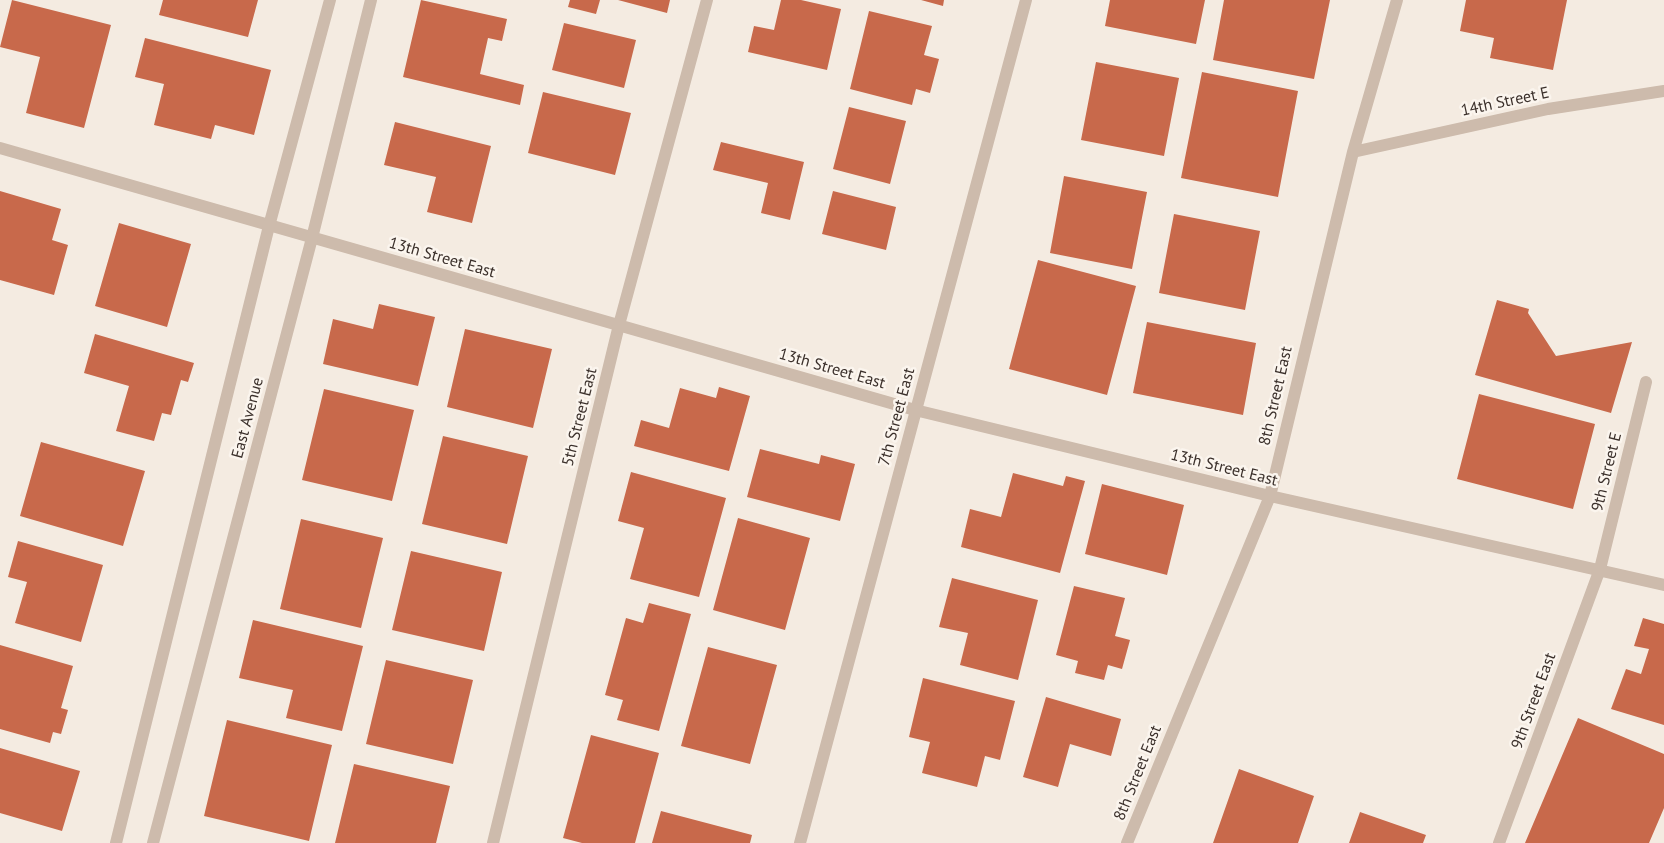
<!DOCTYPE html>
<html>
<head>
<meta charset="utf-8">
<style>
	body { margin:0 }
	canvas { display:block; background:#f4ebe1 }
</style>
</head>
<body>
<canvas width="1664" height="843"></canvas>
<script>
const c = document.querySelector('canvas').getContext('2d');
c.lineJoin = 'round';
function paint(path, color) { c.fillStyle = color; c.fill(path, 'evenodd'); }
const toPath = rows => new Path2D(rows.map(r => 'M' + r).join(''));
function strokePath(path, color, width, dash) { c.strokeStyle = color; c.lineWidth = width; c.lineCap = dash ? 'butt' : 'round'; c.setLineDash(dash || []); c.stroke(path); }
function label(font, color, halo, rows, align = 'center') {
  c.font = font + ' "PT Sans",sans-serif'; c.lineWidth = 5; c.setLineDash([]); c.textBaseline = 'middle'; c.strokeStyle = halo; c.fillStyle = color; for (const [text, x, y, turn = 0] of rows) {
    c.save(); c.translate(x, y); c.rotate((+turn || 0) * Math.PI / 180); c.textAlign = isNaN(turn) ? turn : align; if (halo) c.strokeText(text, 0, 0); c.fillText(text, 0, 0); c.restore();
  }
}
paint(toPath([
	[12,0,111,25,84,128,26,113,40,57,0,47],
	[163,0,258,0,248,37,159,15],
	[421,0,507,19,502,41,488,38,480,74,524,85,520,105,403,77],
	[570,0,600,0,596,14,568,7],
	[618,0,670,0,667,13],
	[781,0,801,0,841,9,827,70,748,52,754,26,774,30],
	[921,0,944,0,943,6],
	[1110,0,1205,0,1196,44,1105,26],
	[1224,0,1330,0,1314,79,1213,60],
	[1466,0,1567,0,1553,70,1490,58,1494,38,1460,31],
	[869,11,932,26,924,55,939,59,930,93,916,89,912,105,850,89],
	[564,23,636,40,624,88,552,70],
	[145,38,271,70,254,135,215,125,211,139,154,125,164,84,135,77],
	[1096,62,1179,78,1164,156,1081,140],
	[1202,72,1298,91,1278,197,1181,178],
	[543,92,631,113,615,175,528,153],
	[849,107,906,121,890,184,833,169],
	[395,122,491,146,472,223,427,212,436,177,384,165],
	[721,142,804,162,790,220,761,213,768,183,713,170],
	[1064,176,1147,192,1132,269,1050,253],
	[0,191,61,209,52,240,68,245,54,295,0,280],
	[833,191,896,207,886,250,822,234],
	[1174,214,1260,231,1245,310,1159,293],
	[119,223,191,244,167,327,95,306],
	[1038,260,1136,286,1107,395,1009,369],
	[1497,300,1529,309,1528,313,1556,356,1632,342,1611,413,1475,375],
	[379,304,435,317,418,386,323,364,333,319,373,329],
	[1147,322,1256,343,1243,415,1133,393],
	[465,329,552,349,533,428,447,407],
	[95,334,194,363,188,382,181,380,171,415,162,413,154,441,116,431,129,386,84,373],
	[719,387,750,396,729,471,634,446,641,420,669,428,680,388,716,398],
	[324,389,414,410,392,501,302,480],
	[1479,394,1595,424,1573,509,1457,479],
	[443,436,528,456,507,544,422,524],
	[41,442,145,471,123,546,20,516],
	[760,449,819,464,821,455,855,464,840,521,747,497],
	[631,472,726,498,699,597,630,579,644,528,618,521],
	[1013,473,1063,486,1066,476,1085,481,1060,573,961,547,970,509,1001,517],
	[1102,484,1184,505,1167,575,1085,554],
	[738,518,810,538,785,630,713,610],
	[301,519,383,538,361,628,280,609],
	[18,541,103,565,81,642,15,623,27,582,8,577],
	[411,551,502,572,484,651,392,630],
	[952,578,1038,600,1018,680,960,665,968,633,939,627],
	[1074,586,1125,598,1115,636,1130,640,1122,669,1108,665,1104,680,1075,673,1078,661,1056,655],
	[649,603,691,614,659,731,617,720,623,700,605,695,626,618,643,623],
	[1643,618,1664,624,1664,725,1611,709,1626,669,1641,674,1649,649,1634,646],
	[253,620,363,646,342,731,286,718,293,690,239,678],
	[0,645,73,666,61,708,68,710,61,734,53,732,50,743,0,729],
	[708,647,777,665,750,764,681,746],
	[386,660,473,680,453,764,366,744],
	[923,678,1015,701,1000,760,985,756,977,787,922,773,930,742,909,737],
	[1046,697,1121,719,1111,756,1070,744,1058,787,1023,777],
	[1578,718,1664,754,1664,808,1649,843,1525,843],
	[227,720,332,745,309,841,204,816],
	[591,735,659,753,635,843,582,843,563,838],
	[0,748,80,771,62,831,0,813],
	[354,764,450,786,436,843,335,843],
	[1239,769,1314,796,1298,843,1213,843],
	[661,811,752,835,750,843,652,843],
	[1360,812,1426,835,1423,843,1349,843]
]), '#c8694b');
strokePath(toPath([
	[0,148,915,410,1270,496,1664,585],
	[1353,152,1548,109,1664,91],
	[493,843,619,325,707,0],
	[800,843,1026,0],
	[1127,843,1270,496,1353,152,1397,0],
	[1499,843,1600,569,1646,382]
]), '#cdbbac', 12);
strokePath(toPath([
	[116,843,269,226,330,0],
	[153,843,312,238,371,0]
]), '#cdbbac', 12);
label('16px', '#3b302b', '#fbf5ee', [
	["14th Street E",1505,102,-12],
	["13th Street East",442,258,16],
	["13th Street East",832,369,16],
	["8th Street East",1276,396,-77],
	["5th Street East",580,417,-76],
	["7th Street East",897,417,-75],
	["East Avenue",248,418,-75],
	["13th Street East",1224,468,14],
	["9th Street E",1607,472,-76],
	["9th Street East",1534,701,-70],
	["8th Street East",1138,773,-68]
]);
</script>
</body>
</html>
